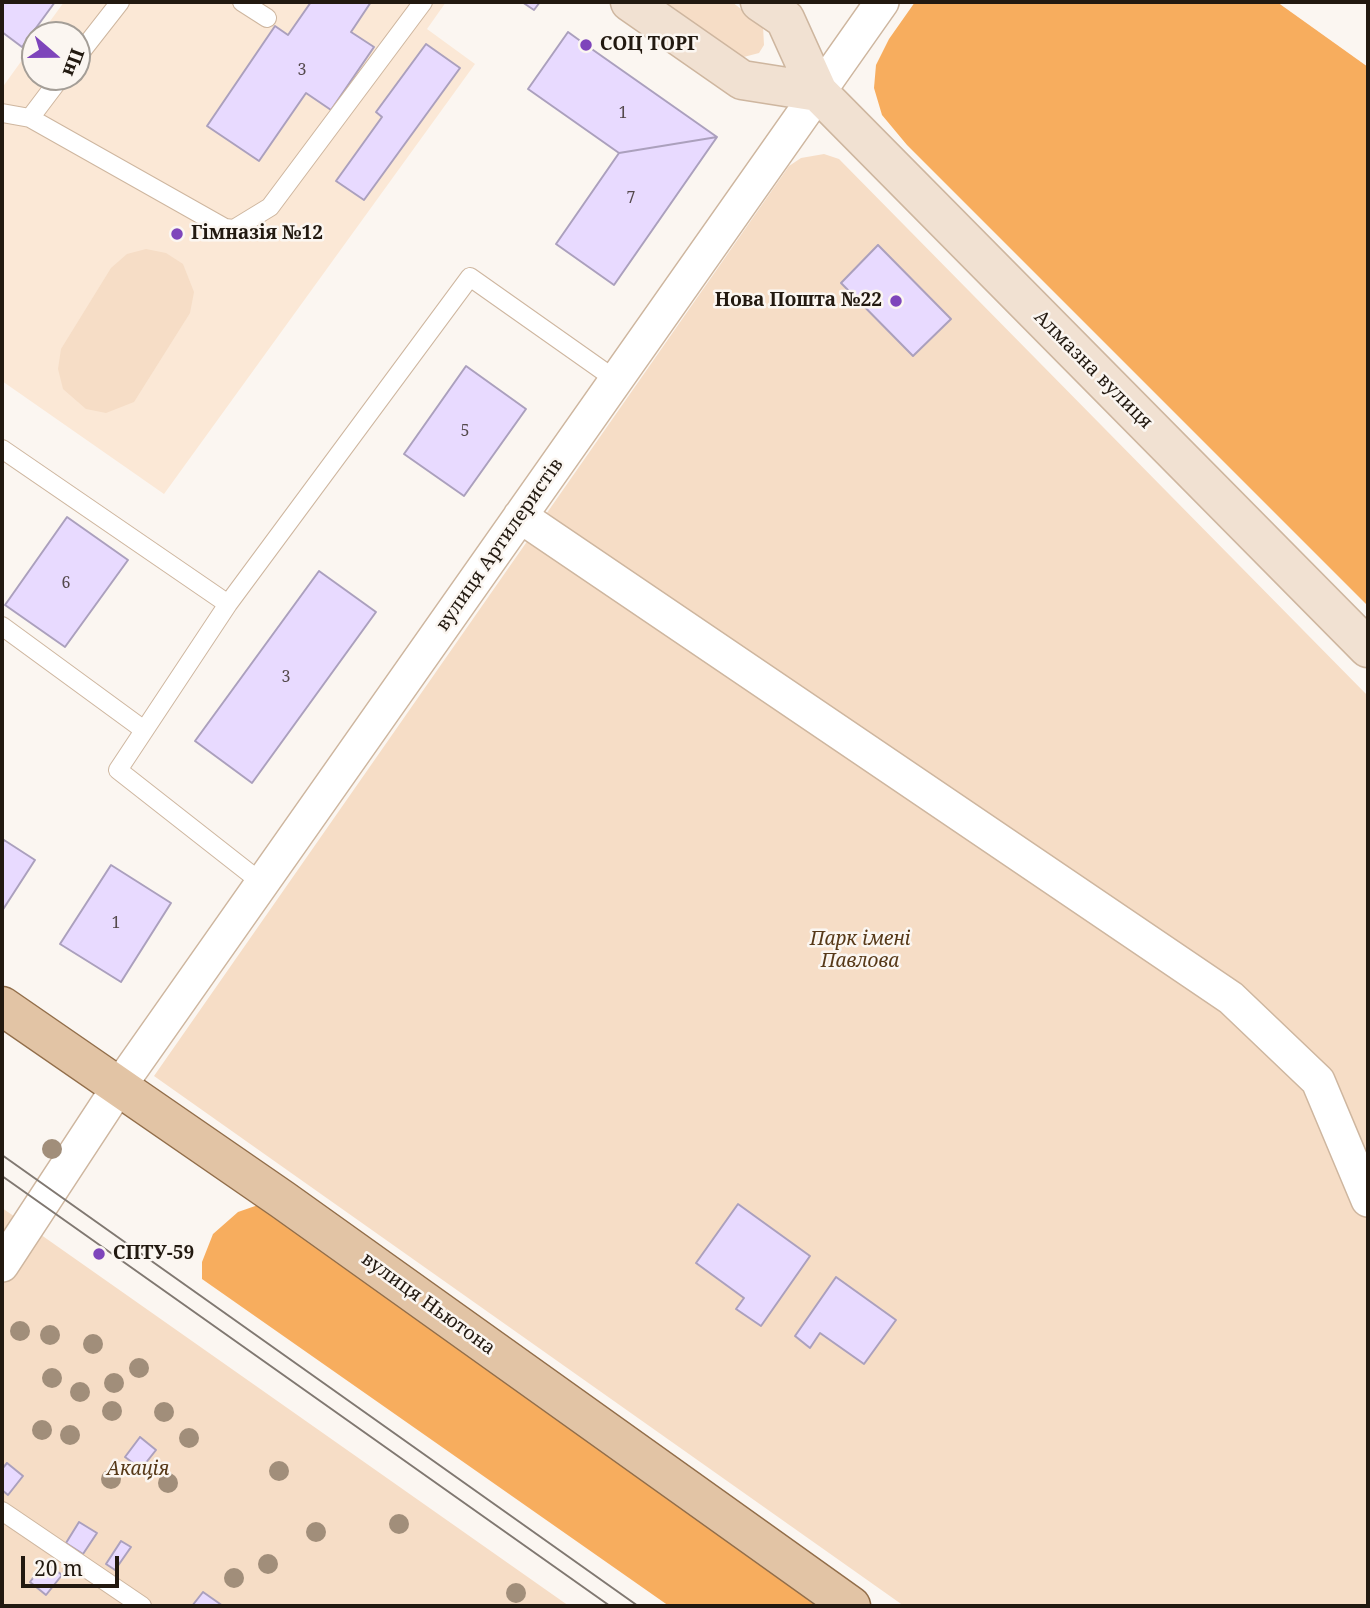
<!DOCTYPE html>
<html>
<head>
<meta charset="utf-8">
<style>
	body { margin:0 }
	#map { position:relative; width:1370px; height:1608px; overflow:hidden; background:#fbf6f1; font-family:"Noto Serif",serif }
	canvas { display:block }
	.frame { position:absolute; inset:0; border:4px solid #221910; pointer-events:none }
	.north { position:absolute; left:21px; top:21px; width:70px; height:70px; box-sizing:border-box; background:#fbf6f1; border:2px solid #a49e97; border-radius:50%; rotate:110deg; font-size:19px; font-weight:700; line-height:28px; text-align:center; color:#221910 }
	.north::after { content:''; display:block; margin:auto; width:24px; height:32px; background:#7e45bb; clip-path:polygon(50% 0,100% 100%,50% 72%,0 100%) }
	.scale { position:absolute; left:21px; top:1556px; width:98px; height:32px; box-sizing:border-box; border:4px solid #221910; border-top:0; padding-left:9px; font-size:21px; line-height:24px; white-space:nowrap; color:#221910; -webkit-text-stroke:5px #fbf6f1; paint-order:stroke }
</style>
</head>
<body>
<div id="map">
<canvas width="1370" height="1608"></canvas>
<div class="frame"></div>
<div class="north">Пн</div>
<div class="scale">20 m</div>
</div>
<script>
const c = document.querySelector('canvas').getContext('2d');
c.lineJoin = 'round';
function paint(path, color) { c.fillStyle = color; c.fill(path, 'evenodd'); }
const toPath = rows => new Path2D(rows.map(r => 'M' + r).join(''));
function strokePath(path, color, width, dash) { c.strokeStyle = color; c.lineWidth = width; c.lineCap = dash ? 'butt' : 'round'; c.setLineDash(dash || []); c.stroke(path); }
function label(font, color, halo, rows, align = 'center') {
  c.font = font + ' "Noto Serif",serif'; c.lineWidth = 5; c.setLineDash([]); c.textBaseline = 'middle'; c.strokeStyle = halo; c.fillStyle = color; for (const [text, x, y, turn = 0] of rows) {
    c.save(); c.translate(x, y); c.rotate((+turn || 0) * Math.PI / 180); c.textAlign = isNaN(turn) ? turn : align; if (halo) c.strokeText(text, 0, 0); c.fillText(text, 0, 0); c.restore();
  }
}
paint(toPath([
	[64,2,446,2,427,29,475,64,164,494,2,381,2,88,35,42,35,77,77,77,77,35,40,35]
]), '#fbe8d6');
paint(toPath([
	[657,2,732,2,763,26,764,45,759,53,740,58],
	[824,154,839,159,1368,696,1368,1606,904,1606,154,1076,789,166,801,158],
	[146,249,166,253,183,264,194,292,190,313,134,402,106,413,86,409,63,389,58,369,61,349,111,268,127,254],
	[2,1208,27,1225,569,1606,2,1606]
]), '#f6ddc6');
paint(toPath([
	[915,2,1277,2,1368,67,1368,606,907,145,882,115,874,88,876,65,889,39],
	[261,1204,819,1606,669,1606,202,1279,202,1262,213,1234,238,1212]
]), '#f7ad5e');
const building = toPath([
	[2,2,55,2,22,47,2,32,2,2],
	[311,2,371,2,351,32,374,47,331,110,306,93,259,161,207,126,275,26,288,35,311,2],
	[522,2,540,2,534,10,522,2],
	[568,32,586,45,717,137,619,153,528,89,568,32],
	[426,44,460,68,364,200,336,181,382,117,376,112,426,44],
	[717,137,614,285,556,244,619,153,717,137],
	[878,245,951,319,913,356,841,283,878,245],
	[466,366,526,409,464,496,404,454,466,366],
	[67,517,128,560,65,647,5,605,67,517],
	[319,571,376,612,252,783,195,741,319,571],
	[4,840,35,860,2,911,2,845,4,840],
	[111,865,171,903,121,982,60,944,111,865],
	[738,1204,810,1256,761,1326,736,1309,744,1298,696,1263,738,1204],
	[836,1277,896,1320,864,1364,820,1333,810,1348,795,1336,836,1277],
	[140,1437,156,1450,141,1469,125,1457,140,1437],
	[7,1463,23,1476,8,1495,2,1490,2,1469,7,1463],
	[79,1522,97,1533,83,1554,66,1543,79,1522],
	[121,1541,131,1547,115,1570,106,1564,121,1541],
	[45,1562,62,1575,46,1595,30,1582,45,1562],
	[203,1592,223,1606,192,1606,203,1592]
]);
paint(building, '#e8daff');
strokePath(building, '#aba0bd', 2);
const lane = toPath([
	[242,2,267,18],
	[77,57,120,2],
	[2,113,30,118,225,228,234,229,270,207,423,2],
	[30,118,61,77],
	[2,449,228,604,118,770,262,883],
	[228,604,470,277,616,380],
	[2,626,144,730],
	[2,1511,142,1606]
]);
const street = toPath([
	[520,516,1231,998,1318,1081,1368,1200],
	[2,1265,118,1088,882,2]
]);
const secondary = toPath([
	[630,2,742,80,818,92],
	[760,2,785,19,818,92,1368,648]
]);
const primary = toPath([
	[2,1006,283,1200,851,1606]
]);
strokePath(lane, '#ceb69f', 20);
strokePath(street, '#ceb69f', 36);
strokePath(secondary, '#ceb69f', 41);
strokePath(primary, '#926e4a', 41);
strokePath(lane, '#fff', 18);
strokePath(street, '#fff', 33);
strokePath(secondary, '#f1e1d2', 38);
strokePath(primary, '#e2c4a5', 38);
strokePath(toPath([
	[2,1155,638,1606],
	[2,1176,610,1606]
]), '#807871', 2);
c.fillStyle = '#a18e7a';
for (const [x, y] of [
	[52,1149],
	[20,1331],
	[50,1335],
	[93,1344],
	[139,1368],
	[52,1378],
	[114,1383],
	[80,1392],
	[112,1411],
	[164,1412],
	[42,1430],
	[70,1435],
	[189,1438],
	[279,1471],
	[111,1479],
	[168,1483],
	[399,1524],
	[316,1532],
	[268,1564],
	[234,1578],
	[516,1593]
]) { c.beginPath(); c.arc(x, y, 10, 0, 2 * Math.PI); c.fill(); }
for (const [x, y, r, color] of [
	[586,45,7,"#7e45bb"],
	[177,234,7,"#7e45bb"],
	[896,301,7,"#7e45bb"],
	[99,1254,7,"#7e45bb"]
]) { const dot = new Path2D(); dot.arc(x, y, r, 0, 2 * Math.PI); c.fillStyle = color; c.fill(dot); strokePath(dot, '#fbf6f1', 2.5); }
label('16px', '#54494c', null, [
	["3",302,70],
	["1",623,113],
	["7",631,198],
	["5",465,431],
	["6",66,583],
	["3",286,677],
	["1",116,923]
]);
label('bold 19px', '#221910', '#fbf6f1', [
	["СОЦ ТОРГ",600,45],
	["Гімназія №12",191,234],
	["Нова Пошта №22",882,301,"right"],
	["СПТУ-59",113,1254]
], 'left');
label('19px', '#221910', '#fbf6f1', [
	["Алмазна вулиця",1093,370,45],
	["вулиця Артилеристів",500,545,-55],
	["вулиця Ньютона",428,1304,36]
]);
label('italic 19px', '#573918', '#fbf6f1', [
	["Парк імені",860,940],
	["Павлова",860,962],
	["Акація",138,1470]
]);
</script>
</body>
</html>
